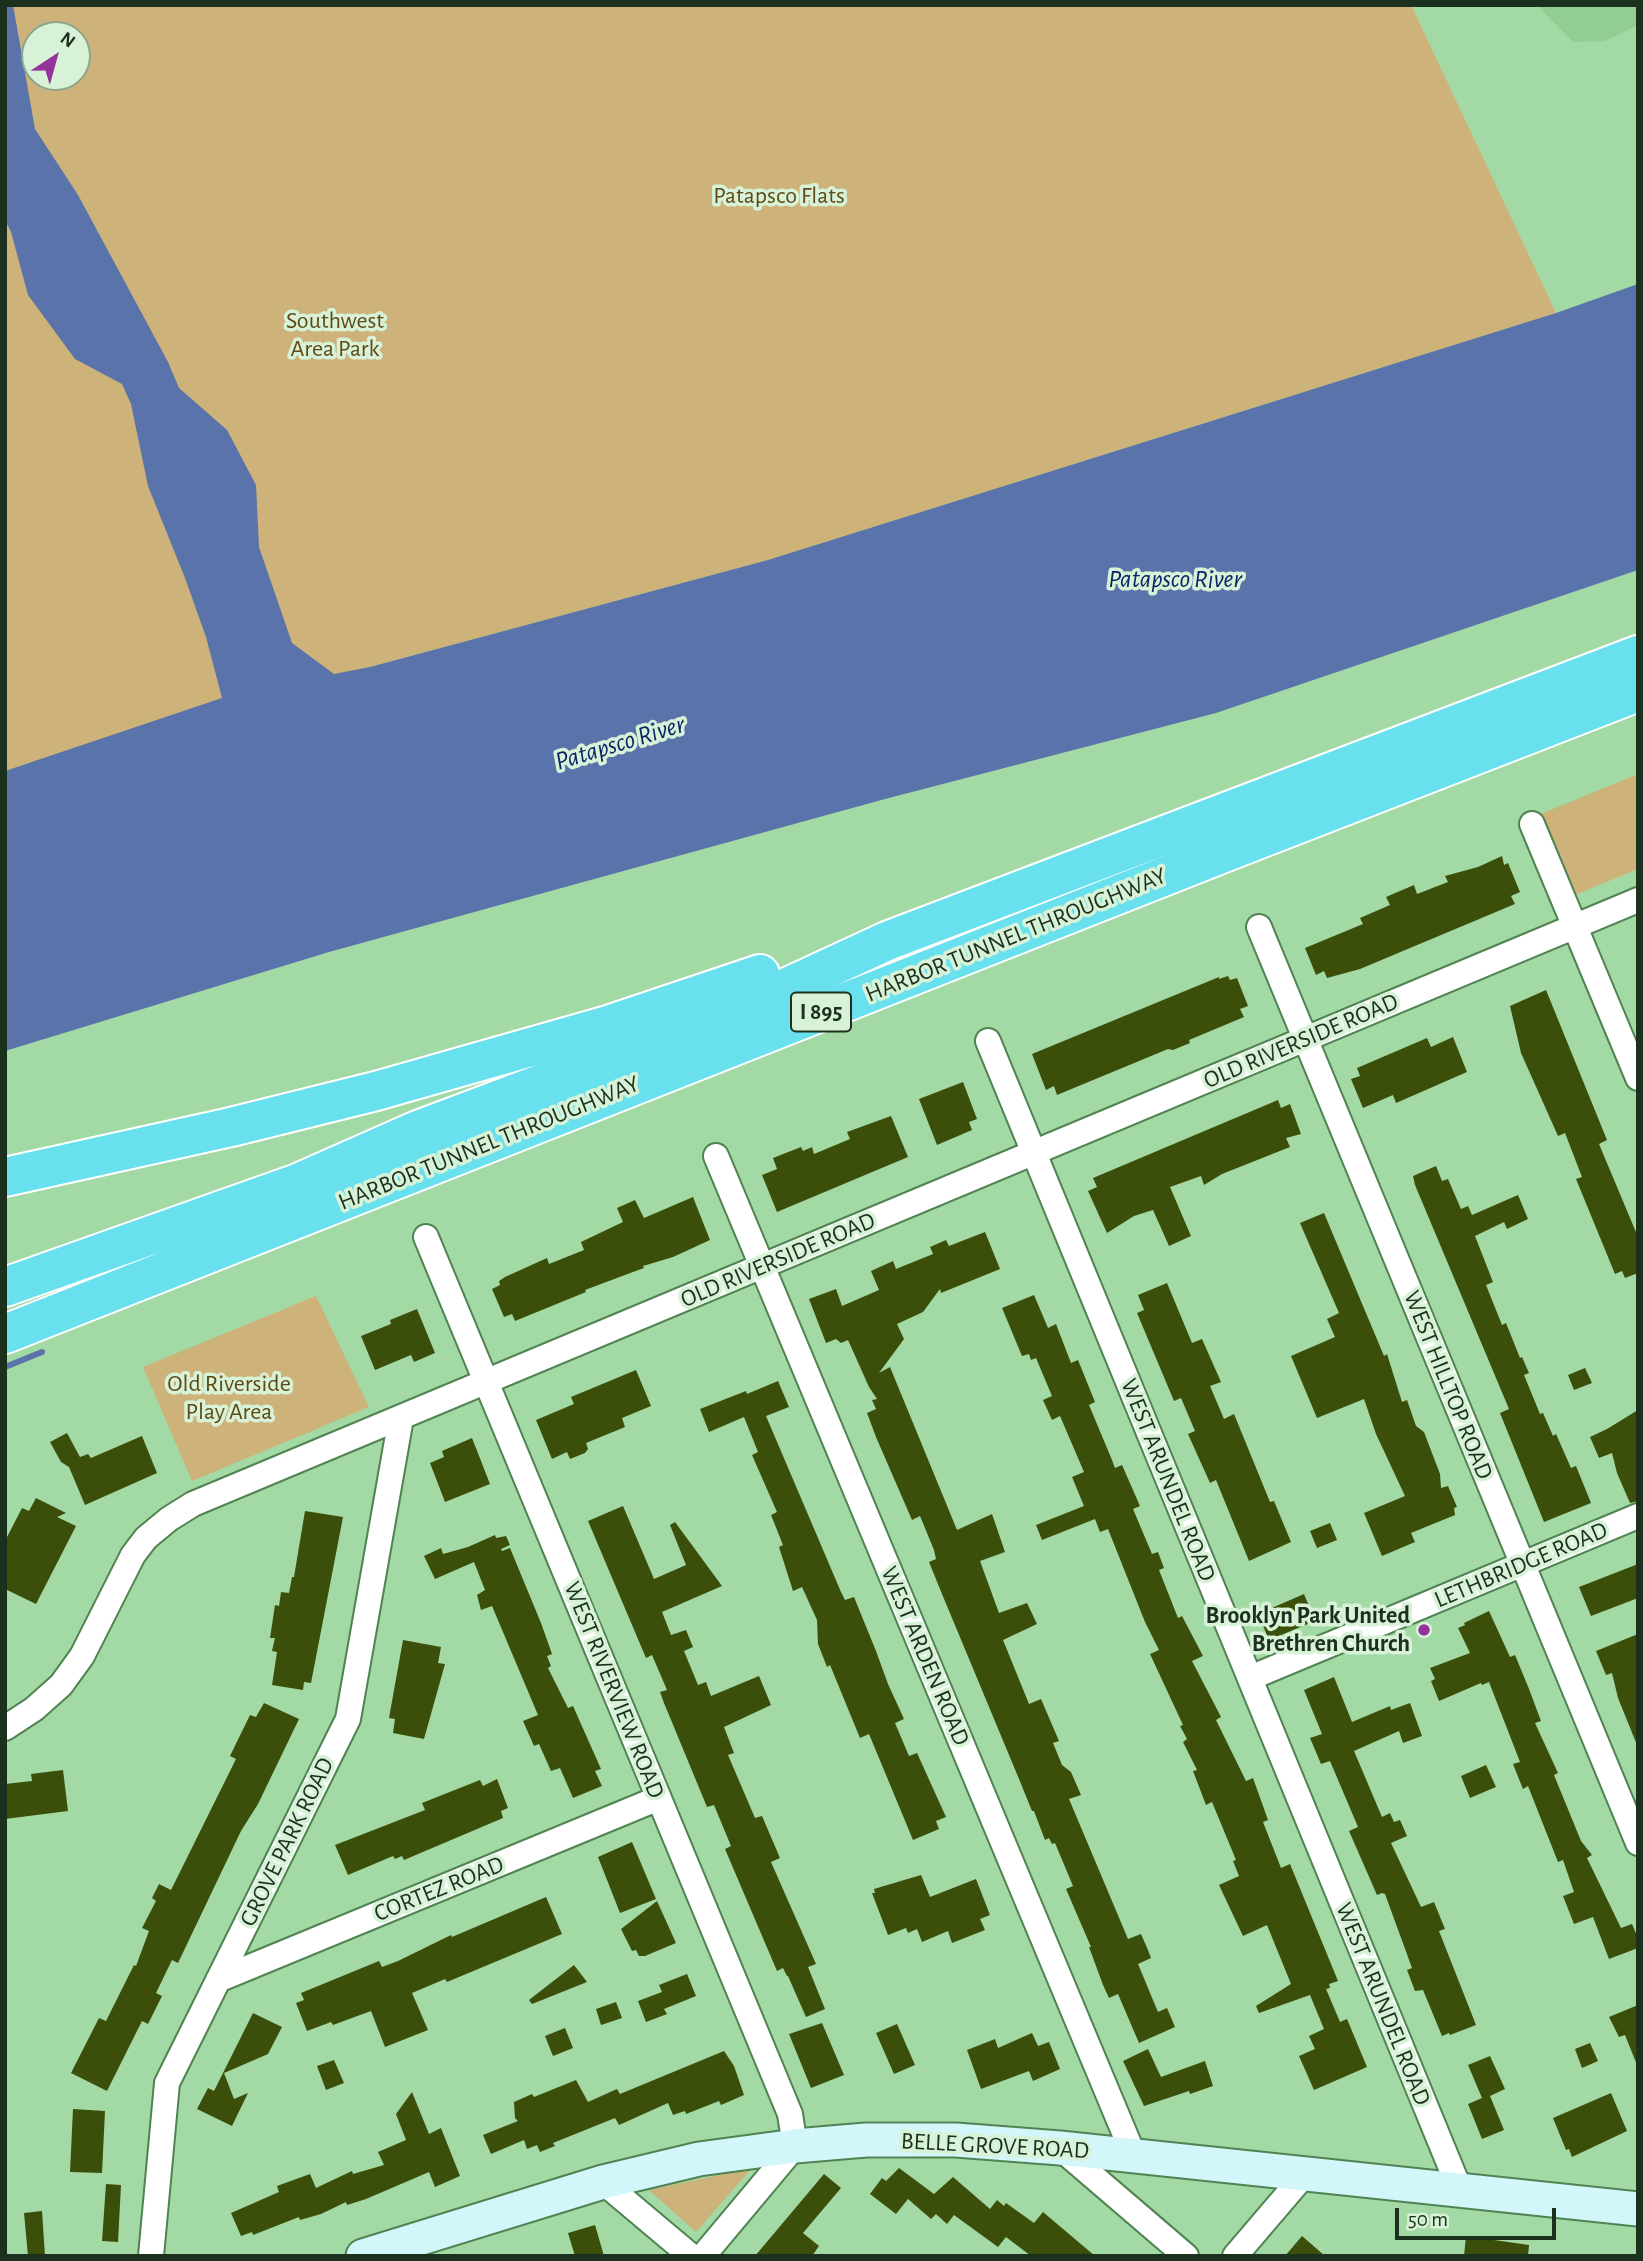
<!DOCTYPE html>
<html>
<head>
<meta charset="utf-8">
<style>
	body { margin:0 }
	#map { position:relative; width:1643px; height:2261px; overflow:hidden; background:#a3d9a4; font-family:"Alegreya Sans",sans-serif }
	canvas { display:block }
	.frame { position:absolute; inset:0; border:7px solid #1c311d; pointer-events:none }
	.north { position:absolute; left:21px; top:21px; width:70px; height:70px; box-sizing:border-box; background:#d7f2d7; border:2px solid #8ca58d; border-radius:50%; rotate:36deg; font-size:19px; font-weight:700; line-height:28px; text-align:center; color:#1c311d }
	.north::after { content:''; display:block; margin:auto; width:24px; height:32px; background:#94339a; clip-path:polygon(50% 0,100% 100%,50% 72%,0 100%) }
	.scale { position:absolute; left:1395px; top:2208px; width:161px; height:32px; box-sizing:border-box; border:4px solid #1c311d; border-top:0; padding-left:9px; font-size:21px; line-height:24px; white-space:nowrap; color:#1c311d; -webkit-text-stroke:5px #d7f2d7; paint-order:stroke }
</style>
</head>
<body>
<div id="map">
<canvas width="1643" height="2261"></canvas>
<div class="frame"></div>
<div class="north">N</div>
<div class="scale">50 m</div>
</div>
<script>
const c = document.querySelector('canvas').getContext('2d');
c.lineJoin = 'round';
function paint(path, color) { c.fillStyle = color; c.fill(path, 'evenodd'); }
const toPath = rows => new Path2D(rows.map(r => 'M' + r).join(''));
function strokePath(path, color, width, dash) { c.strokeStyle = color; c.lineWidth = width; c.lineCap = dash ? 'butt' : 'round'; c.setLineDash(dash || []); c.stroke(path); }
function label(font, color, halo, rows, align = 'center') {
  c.font = font + ' "Alegreya Sans",sans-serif'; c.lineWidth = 7; c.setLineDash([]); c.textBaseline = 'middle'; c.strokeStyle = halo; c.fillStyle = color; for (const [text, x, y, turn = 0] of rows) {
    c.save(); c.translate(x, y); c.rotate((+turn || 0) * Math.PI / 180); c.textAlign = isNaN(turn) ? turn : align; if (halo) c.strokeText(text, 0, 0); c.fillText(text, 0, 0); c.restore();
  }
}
paint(toPath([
	[1537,5,1638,5,1638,25,1605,41,1573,42]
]), '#92ce94');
paint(toPath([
	[5,5,1411,5,1556,313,768,560,370,667,222,699,5,771],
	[35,35,77,35,77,77,35,77],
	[1638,774,1638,869,1575,895,1541,814],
	[316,1296,369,1407,192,1481,143,1367],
	[752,2168,696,2232,649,2190]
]), '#cdb279');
paint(toPath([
	[5,5,13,5,35,129,78,195,168,362,179,388,227,430,256,485,259,547,292,643,334,674,370,667,768,560,1556,313,1638,284,1638,570,1216,713,885,799,329,952,5,1051,5,771,222,698,206,637,185,578,148,486,131,404,122,384,75,359,28,295,11,232,5,220]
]), '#5a73ab');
strokePath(toPath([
	[5,1367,42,1352]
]), '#5a73ab', 6);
paint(toPath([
	[1502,856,1504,865,1508,863,1520,892,1511,896,1515,904,1360,969,1327,978,1324,971,1316,975,1305,948,1363,924,1360,918,1390,905,1386,897,1414,885,1417,894,1448,882,1445,876,1478,867],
	[1228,976,1230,980,1237,978,1248,1006,1240,1009,1244,1017,1189,1040,1190,1043,1173,1050,1168,1049,1057,1095,1054,1086,1046,1090,1032,1054,1219,977,1219,979],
	[1546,990,1607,1140,1599,1144,1638,1237,1638,1273,1625,1278,1622,1271,1615,1274,1576,1179,1582,1177,1565,1133,1558,1136,1521,1053,1510,1006],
	[1453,1037,1467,1072,1396,1103,1393,1095,1363,1108,1351,1079,1360,1076,1357,1068,1427,1038,1431,1047],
	[963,1082,977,1119,969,1122,972,1130,937,1145,919,1099],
	[1278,1100,1281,1108,1290,1104,1301,1134,1286,1138,1290,1147,1222,1174,1204,1185,1201,1176,1170,1187,1191,1236,1169,1246,1153,1210,1134,1216,1107,1233,1088,1191,1097,1187,1093,1178],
	[891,1116,908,1157,777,1212,762,1175,777,1169,773,1158,801,1147,803,1151,812,1147,814,1154,850,1139,847,1132],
	[1436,1166,1442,1181,1448,1179,1461,1209,1468,1206,1472,1215,1518,1195,1528,1219,1507,1229,1504,1222,1475,1236,1493,1282,1486,1285,1502,1325,1506,1323,1520,1358,1522,1357,1529,1373,1524,1375,1540,1414,1543,1413,1553,1436,1556,1434,1571,1468,1576,1466,1591,1503,1544,1522,1500,1413,1509,1409,1415,1185,1413,1176],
	[693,1197,710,1240,673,1257,643,1266,644,1268,633,1272,585,1290,586,1292,515,1321,512,1314,504,1317,492,1289,500,1285,499,1281,505,1277,547,1258,549,1264,584,1250,581,1242,623,1222,617,1208,635,1200,644,1218],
	[1324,1213,1384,1356,1387,1354,1402,1402,1407,1400,1416,1426,1424,1432,1440,1474,1441,1488,1448,1486,1457,1507,1454,1508,1455,1515,1411,1533,1415,1542,1382,1556,1364,1513,1405,1496,1376,1434,1364,1399,1317,1418,1291,1356,1335,1337,1327,1319,1339,1313,1300,1223],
	[985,1232,1000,1269,941,1293,940,1289,923,1312,897,1324,904,1339,879,1373,890,1367,957,1530,992,1514,1005,1552,980,1561,999,1613,1027,1603,1037,1624,1003,1640,1029,1704,1041,1699,1059,1741,1053,1743,1062,1765,1071,1772,1081,1795,1069,1799,1077,1818,1128,1939,1141,1934,1148,1950,1151,1958,1138,1964,1158,2012,1167,2008,1175,2027,1139,2043,1118,1994,1109,1998,1103,1985,1089,1947,1091,1947,1066,1889,1073,1886,1055,1843,1052,1844,1049,1838,1045,1840,1034,1811,1032,1811,1019,1779,942,1594,929,1562,936,1559,934,1550,920,1516,912,1520,876,1437,867,1413,876,1409,872,1400,877,1399,869,1387,848,1340,841,1343,836,1339,826,1343,809,1299,836,1289,842,1306,879,1290,871,1271,893,1261,896,1269,933,1254,930,1247,946,1240,949,1246],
	[1167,1283,1192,1343,1202,1339,1221,1382,1210,1386,1224,1419,1234,1414,1270,1502,1274,1501,1291,1542,1249,1561,1216,1480,1210,1483,1188,1434,1195,1431,1181,1398,1174,1401,1137,1313,1144,1310,1138,1295],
	[1034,1295,1048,1328,1056,1324,1071,1363,1078,1360,1095,1402,1089,1405,1112,1460,1115,1468,1122,1465,1140,1506,1133,1509,1152,1554,1158,1552,1164,1568,1159,1570,1178,1618,1182,1616,1203,1656,1192,1661,1221,1717,1216,1720,1246,1781,1253,1778,1268,1820,1263,1822,1281,1868,1290,1864,1338,1981,1329,1984,1330,1988,1326,1989,1340,2022,1347,2019,1367,2067,1314,2090,1299,2056,1315,2049,1309,2036,1324,2029,1310,1995,1259,2013,1256,2006,1291,1984,1267,1925,1243,1936,1219,1885,1239,1876,1233,1861,1236,1860,1212,1802,1206,1805,1193,1771,1197,1770,1183,1742,1187,1739,1180,1726,1183,1725,1150,1654,1159,1650,1145,1622,1108,1529,1100,1532,1095,1519,1042,1540,1036,1525,1084,1506,1072,1477,1084,1472,1060,1416,1052,1420,1043,1400,1052,1396,1036,1358,1031,1360,1029,1354,1022,1356,1002,1308],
	[417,1309,435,1353,414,1362,411,1355,375,1370,361,1336,391,1324,390,1320],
	[1585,1368,1592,1383,1574,1390,1568,1375],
	[636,1370,651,1406,622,1418,625,1427,586,1443,588,1449,585,1453,570,1459,567,1452,552,1459,536,1420,574,1404,571,1397],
	[778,1381,789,1407,766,1416,841,1592,845,1600,854,1597,876,1651,888,1684,904,1719,895,1723,909,1756,917,1753,946,1817,936,1821,939,1829,913,1840,869,1734,860,1738,830,1665,827,1667,818,1644,817,1620,802,1587,793,1591,779,1547,783,1545,771,1515,777,1512,752,1455,758,1452,744,1417,709,1432,700,1409,746,1391,747,1394],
	[1638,1410,1638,1501,1630,1503,1617,1473,1612,1453,1599,1458,1590,1437,1607,1429],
	[67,1433,80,1457,88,1454,91,1458,142,1436,157,1473,85,1505,69,1467,61,1462,50,1442],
	[472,1438,490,1484,445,1502,430,1463,444,1457,442,1451],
	[36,1498,66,1513,57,1517,76,1526,36,1604,5,1589,5,1541,22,1508,29,1511],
	[623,1506,654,1579,686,1565,670,1525,675,1522,722,1586,662,1612,671,1635,686,1630,693,1647,684,1651,698,1685,706,1682,711,1696,759,1676,771,1705,724,1727,734,1753,728,1755,755,1818,762,1816,780,1858,771,1862,816,1964,808,1967,825,2009,806,2017,788,1976,787,1976,783,1968,777,1971,725,1849,731,1846,714,1805,707,1807,664,1703,660,1692,667,1690,652,1655,646,1658,588,1521],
	[305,1511,343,1517,311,1683,304,1682,303,1690,272,1685,277,1652,272,1651,275,1638,270,1638,275,1605,279,1606,281,1592,289,1593,292,1577,294,1577],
	[1330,1523,1337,1540,1317,1548,1310,1531],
	[495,1535,496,1538,506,1536,510,1545,501,1549,502,1551,510,1548,541,1623,552,1654,547,1656,551,1666,548,1668,568,1708,573,1706,601,1769,595,1771,602,1786,573,1798,560,1768,551,1771,539,1744,534,1746,523,1721,538,1715,492,1606,481,1610,477,1595,485,1590,474,1562,435,1579,424,1556,441,1548,443,1554,468,1547],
	[1638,1564,1638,1598,1591,1616,1579,1587],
	[1304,1594,1315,1621,1269,1640,1258,1614],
	[1489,1611,1510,1657,1515,1655,1529,1689,1541,1721,1535,1723,1558,1773,1554,1775,1581,1841,1592,1855,1587,1858,1621,1928,1632,1924,1638,1938,1638,1948,1609,1959,1593,1917,1574,1924,1563,1896,1574,1892,1563,1860,1558,1862,1528,1786,1523,1789,1513,1764,1520,1762,1489,1682,1482,1685,1481,1683,1439,1701,1431,1681,1435,1679,1430,1668,1470,1653,1458,1628,1465,1625,1464,1623],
	[1638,1634,1638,1745,1637,1745,1618,1698,1612,1673,1606,1675,1596,1651],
	[403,1640,441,1647,438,1663,445,1664,424,1739,393,1733,395,1719,389,1718],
	[1334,1677,1352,1722,1390,1706,1391,1710,1410,1703,1422,1736,1403,1743,1399,1731,1354,1751,1382,1817,1390,1813,1394,1822,1400,1820,1407,1836,1391,1843,1421,1907,1434,1902,1445,1929,1439,1931,1476,2025,1450,2035,1449,2033,1442,2036,1423,1990,1415,1991,1407,1970,1412,1968,1385,1894,1382,1893,1377,1895,1349,1831,1358,1827,1330,1761,1321,1764,1310,1738,1322,1734,1304,1690],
	[264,1703,299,1719,258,1804,241,1831,178,1963,172,1960,156,1993,162,1996,148,2024,142,2021,107,2091,71,2073,99,2018,106,2021,134,1965,136,1966,149,1931,142,1928,156,1901,152,1898,159,1884,171,1890,236,1759,230,1756,250,1715,256,1717],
	[1486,1765,1496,1787,1470,1798,1461,1776],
	[63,1770,68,1811,5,1819,5,1784,32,1781,31,1774],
	[497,1779,508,1808,501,1811,503,1818,404,1860,402,1856,395,1859,393,1856,348,1875,335,1845,425,1810,422,1803,480,1780,483,1786],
	[632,1842,656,1899,620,1913,598,1857],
	[921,1875,930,1897,976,1879,990,1915,980,1919,985,1930,952,1943,948,1931,922,1942,917,1929,908,1933,906,1928,888,1935,872,1893,875,1893,874,1889],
	[546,1897,562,1934,447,1982,445,1979,412,1993,428,2030,385,2047,371,2011,333,2025,331,2022,307,2031,296,2003,304,2000,301,1993,379,1961,382,1967,398,1961,451,1935,452,1937],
	[657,1901,676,1943,645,1956,639,1956,636,1950,632,1951,621,1929],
	[574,1965,587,1982,532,2004,529,2000],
	[687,1974,696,1996,664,2009,667,2014,646,2022,638,2001,662,1992,659,1985],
	[616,2002,622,2018,601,2025,596,2009],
	[1638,2005,1638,2065,1637,2065,1625,2035,1619,2037,1609,2017],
	[253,2013,282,2027,268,2054,224,2073,234,2099,248,2093,232,2126,197,2109,208,2088,214,2091],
	[822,2023,844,2075,811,2088,789,2034],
	[897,2024,915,2065,894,2074,876,2033],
	[565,2028,573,2048,553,2056,545,2036],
	[1032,2033,1038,2046,1049,2042,1060,2069,1033,2081,1029,2071,981,2089,967,2050,995,2039,998,2048],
	[1590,2043,1598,2061,1582,2068,1575,2049],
	[1148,2049,1161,2077,1205,2061,1213,2086,1190,2094,1189,2091,1144,2106,1123,2061],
	[724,2051,734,2066,744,2095,721,2105,719,2101,686,2114,685,2111,673,2115,668,2103,619,2125,615,2118,553,2143,555,2146,540,2152,537,2145,527,2149,524,2140,491,2154,483,2135,518,2121,515,2118,514,2102,532,2094,534,2097,576,2080,588,2102,617,2089,620,2094],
	[1490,2056,1505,2089,1490,2096,1504,2130,1482,2139,1468,2104,1482,2098,1468,2065],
	[334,2060,344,2083,326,2090,317,2066],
	[412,2092,429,2134,441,2128,460,2176,435,2187,429,2172,366,2199,347,2205,346,2202,321,2214,300,2220,299,2217,253,2235,252,2232,241,2236,231,2213,279,2192,277,2186,310,2174,316,2188,352,2171,353,2174,384,2165,378,2152,406,2140,396,2114],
	[1611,2093,1627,2131,1572,2157,1569,2149,1566,2150,1553,2118],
	[73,2109,105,2111,102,2173,70,2172],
	[899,2168,934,2194,953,2177,990,2209,997,2200,1004,2206,1006,2203,1034,2223,1043,2212,1095,2256,1031,2256,1006,2237,998,2247,954,2215,947,2224,936,2214,931,2219,908,2199,896,2214,870,2194,882,2178,886,2181],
	[824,2174,841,2188,803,2233,819,2246,812,2256,755,2256],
	[106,2184,121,2185,118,2242,102,2241],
	[42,2211,45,2256,28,2256,24,2213],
	[595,2225,604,2256,575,2256,568,2233],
	[1302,2236,1325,2256,1285,2256],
	[1466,2236,1529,2245,1528,2256,1464,2256]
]), '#3b4f0b');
const minor = toPath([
	[1532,824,1638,1078],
	[1259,927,1638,1843],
	[988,1041,1460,2190],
	[716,1156,1134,2156],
	[426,1237,790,2114,795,2146,703,2256],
	[1250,1678,1638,1516],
	[5,1728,34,1709,61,1685,82,1656,133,1555,146,1538,169,1519,193,1504,1638,900],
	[218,1980,659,1798],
	[1060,2148,1186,2256],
	[603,2182,691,2256],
	[151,2256,167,2083,348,1719,401,1418],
	[1235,2256,1305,2174]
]);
const secondary = toPath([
	[363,2256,603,2182,699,2159,795,2146,866,2140,956,2140,1060,2148,1638,2209]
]);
const motorway = toPath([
	[5,1177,231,1127,376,1091,608,1025,760,974],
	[5,1287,298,1183,418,1130,742,1008,887,941,1638,655],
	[5,1334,1226,852,1638,692]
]);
strokePath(minor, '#508352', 28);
strokePath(secondary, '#508352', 37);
strokePath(motorway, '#fff', 42);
strokePath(minor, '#fff', 24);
strokePath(secondary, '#d2f6fa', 33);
strokePath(motorway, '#68e0ee', 38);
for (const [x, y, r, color] of [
	[1424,1630,7,"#94339a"]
]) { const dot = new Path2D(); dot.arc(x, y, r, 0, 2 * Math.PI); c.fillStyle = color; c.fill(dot); strokePath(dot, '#d7f2d7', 2.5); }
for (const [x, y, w] of [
	[821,1012,60]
]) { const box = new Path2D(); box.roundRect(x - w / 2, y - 19.5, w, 39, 5); c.fillStyle = '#d7f2d7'; c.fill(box); strokePath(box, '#1c311d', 2); }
label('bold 23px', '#1c311d', null, [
	["I 895",821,1012]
]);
label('24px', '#5f4916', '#d7f2d7', [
	["Patapsco Flats",779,196],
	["Southwest",335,321],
	["Area Park",335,349],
	["Old Riverside",229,1384],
	["Play Area",229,1412]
]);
label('24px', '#1c311d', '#d7f2d7', [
	["HARBOR TUNNEL THROUGHWAY",1016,935,-22],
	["OLD RIVERSIDE ROAD",1301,1041,-23],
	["HARBOR TUNNEL THROUGHWAY",489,1143,-22],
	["OLD RIVERSIDE ROAD",778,1260,-23],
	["WEST HILLTOP ROAD",1448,1385,68],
	["WEST ARUNDEL ROAD",1168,1480,68],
	["LETHBRIDGE ROAD",1521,1565,-23],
	["WEST ARDEN ROAD",925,1656,67],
	["WEST RIVERVIEW ROAD",614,1690,68],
	["GROVE PARK ROAD",287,1842,-64],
	["CORTEZ ROAD",439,1889,-22],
	["WEST ARUNDEL ROAD",1383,2004,68],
	["BELLE GROVE ROAD",995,2146,3]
]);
label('bold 24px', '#1c311d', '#d7f2d7', [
	["Brooklyn Park United",1410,1616],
	["Brethren Church",1410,1644]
], 'right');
label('italic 26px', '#0e2468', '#d7f2d7', [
	["Patapsco River",1175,579],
	["Patapsco River",620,743,-17]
]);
</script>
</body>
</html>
